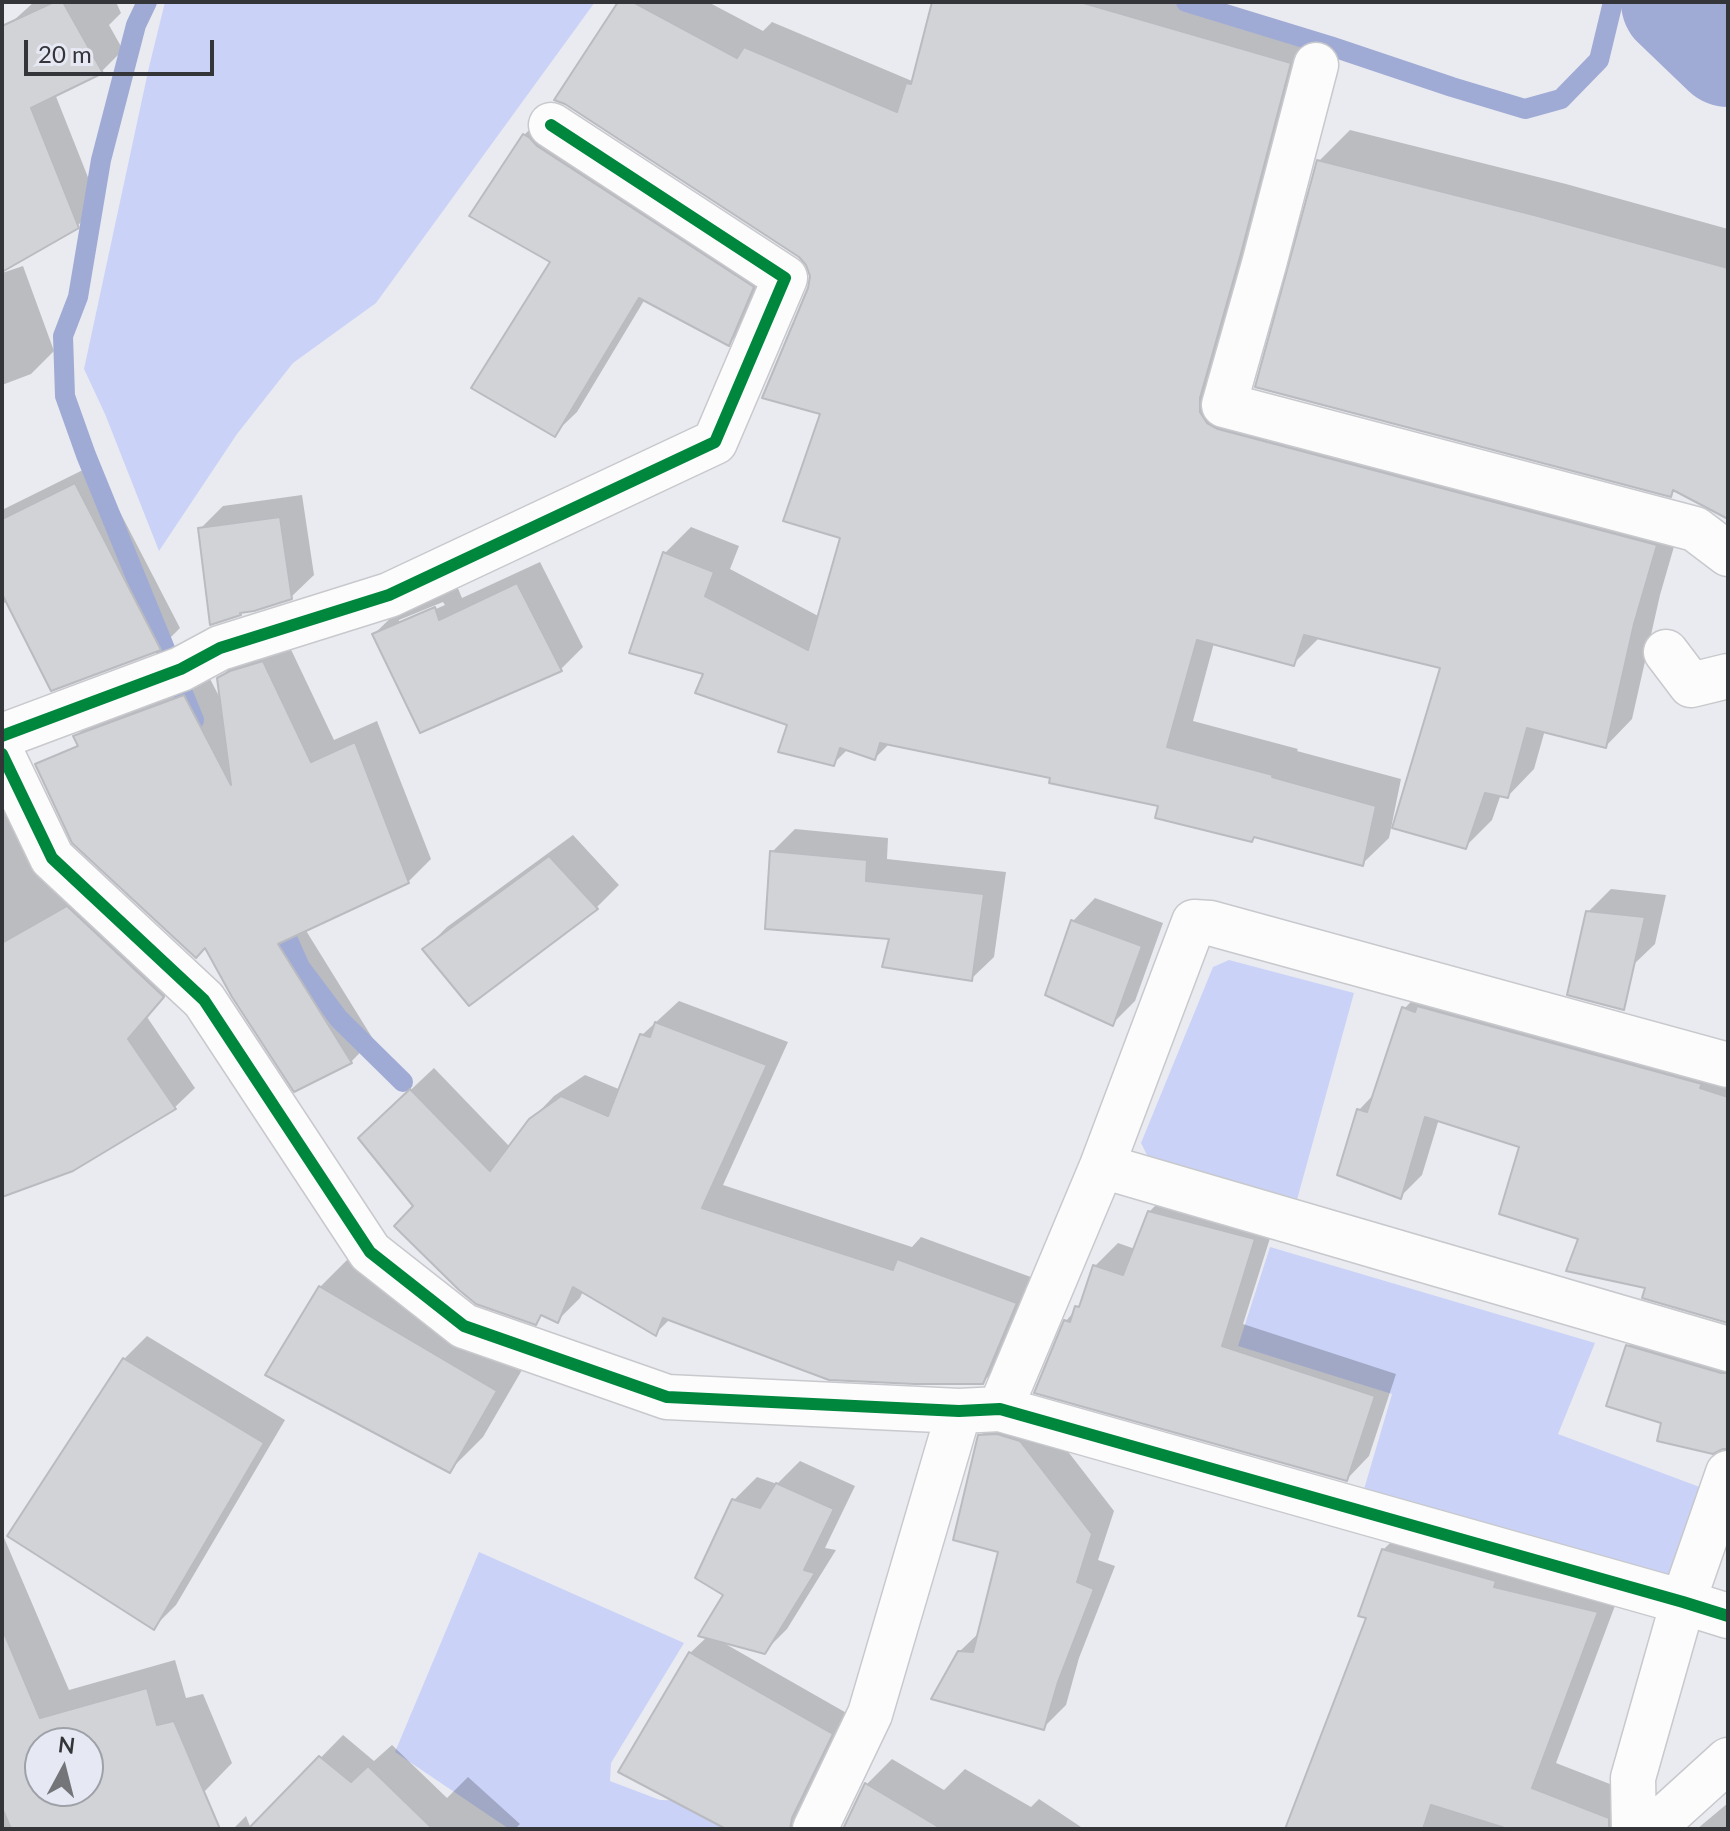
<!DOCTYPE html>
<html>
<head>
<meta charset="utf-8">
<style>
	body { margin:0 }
	#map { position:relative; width:1730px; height:1831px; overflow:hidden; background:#eaebf0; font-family:Lato,sans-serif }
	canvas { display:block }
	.frame { position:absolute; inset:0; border:4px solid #343539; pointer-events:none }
	.north { position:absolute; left:24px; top:1727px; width:80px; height:80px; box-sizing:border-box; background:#e6e9f4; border:2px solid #9fa1a9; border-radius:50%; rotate:7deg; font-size:22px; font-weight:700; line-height:32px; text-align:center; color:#343539 }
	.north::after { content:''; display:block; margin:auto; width:28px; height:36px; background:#747579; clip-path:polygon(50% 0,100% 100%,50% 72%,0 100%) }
	.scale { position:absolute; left:24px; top:40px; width:190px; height:36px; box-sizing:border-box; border:4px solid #343539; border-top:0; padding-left:10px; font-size:24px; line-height:28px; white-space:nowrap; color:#343539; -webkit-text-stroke:6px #e6e9f4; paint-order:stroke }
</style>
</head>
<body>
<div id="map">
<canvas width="1730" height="1831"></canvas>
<div class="frame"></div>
<div class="north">N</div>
<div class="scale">20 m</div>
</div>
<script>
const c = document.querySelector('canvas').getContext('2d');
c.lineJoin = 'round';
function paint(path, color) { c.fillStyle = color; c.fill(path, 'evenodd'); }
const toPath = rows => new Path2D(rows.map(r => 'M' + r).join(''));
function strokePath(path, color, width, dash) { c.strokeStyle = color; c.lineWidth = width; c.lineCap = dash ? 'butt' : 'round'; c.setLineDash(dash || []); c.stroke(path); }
paint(toPath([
	[165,2,595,2,376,303,293,363,237,434,159,551,105,414,84,369,149,67],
	[1229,960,1354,993,1295,1207,1150,1161,1141,1143,1213,967],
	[1270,1247,1595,1343,1558,1434,1705,1489,1673,1584,1362,1496,1392,1394,1238,1346],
	[479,1552,684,1643,611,1763,610,1781,660,1800,714,1801,775,1829,509,1829,395,1752]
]), '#cad3f7');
paint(toPath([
	[34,2,116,2,121,13,109,25,123,50,102,71,55,94,99,205,77,226,2,229,2,31],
	[620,2,708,2,763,31,772,22,912,81,915,78,934,2,1198,2,1316,37,1226,385,1682,519,1660,595,1632,719,1606,746,1545,730,1534,769,1508,796,1501,794,1492,820,1465,847,1443,667,1320,637,1293,664,1214,643,1193,721,1298,749,1297,751,1401,779,1389,838,1362,864,1256,836,1251,840,1160,805,1053,777,890,743,875,758,848,749,833,764,789,723,706,672,665,553,691,527,739,546,730,569,820,617,843,537,822,413,810,288,812,276,808,264],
	[547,113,775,264,751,321,729,343,645,299,577,412,554,434,553,262,524,135],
	[1350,130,1566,184,1728,229,1728,517,1676,489,1671,495,1319,161],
	[23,266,54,351,31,374,2,385,2,273],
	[95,464,180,628,160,648,8,601,2,604,2,510],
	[302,495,314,575,291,597,243,610,240,613,212,622,200,529,223,506],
	[540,562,583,647,561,669,374,634,397,612,457,586,462,598],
	[443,602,445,605,399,625,399,620],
	[286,639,334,740,377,721,431,859,408,882,305,929,373,1039,351,1062,76,736,98,714,207,673,222,702,219,679,242,656],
	[2,750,50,849,176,984,147,1017,195,1088,174,1108,2,1195],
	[795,829,888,838,887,859,1006,872,994,957,971,979,891,937,772,852],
	[573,835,619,885,597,907,469,1003,425,949,447,927],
	[1611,889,1666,895,1655,944,1632,966,1588,912],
	[1095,898,1163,923,1135,1001,1112,1024,1073,921],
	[1426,986,1728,1063,1728,1321,1648,1287,1580,1238,1522,1145,1439,1119,1422,1175,1400,1197,1359,1110,1376,1092,1404,1009],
	[679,1001,788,1042,723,1185,912,1247,921,1237,1039,1280,1006,1359,983,1382,671,1318,656,1333,583,1291,580,1298,558,1320,543,1314,535,1322,416,1206,383,1116,434,1068,510,1147,531,1120,554,1096,585,1075,621,1090,642,1035],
	[1172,1189,1277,1216,1243,1324,1396,1374,1369,1456,1347,1479,1066,1321,1083,1301,1095,1266,1118,1243,1135,1249,1149,1212],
	[353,1254,529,1358,483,1437,450,1470,320,1287],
	[1650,1324,1728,1347,1728,1445,1664,1422,1628,1346],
	[147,1336,285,1420,176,1605,153,1628,124,1359],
	[1003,1413,1042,1418,1114,1511,1098,1560,1115,1566,1079,1658,1066,1705,1043,1728,959,1652,981,1631,1001,1551,980,1436],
	[800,1461,855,1486,825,1548,836,1550,787,1629,764,1652,722,1642,850,1715,797,1829,727,1829,690,1653,707,1637,726,1594,734,1500,757,1477,777,1484],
	[1409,1524,1622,1587,1556,1763,1633,1793,1654,1829,1287,1829,1368,1617,1383,1550],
	[2,1533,69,1690,175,1660,186,1698,203,1694,232,1763,204,1792,102,1829,2,1829],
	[40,1743,88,1743,88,1791,40,1791],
	[343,1735,374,1761,392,1745,447,1798,468,1777,520,1824,515,1829,233,1829,246,1816,251,1829],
	[892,1759,944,1790,965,1769,1031,1807,1039,1799,1084,1829,844,1829,867,1784],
	[1728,1803,1728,1829,1697,1829]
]), '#0003');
strokePath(toPath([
	[147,2,136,25,101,160,78,297,63,336,65,396,86,455,194,720],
	[1186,2,1330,46,1452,87,1525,109,1561,99,1599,60,1613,2],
	[277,915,300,967,339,1019,403,1082]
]), '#9fabd5', 20);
strokePath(toPath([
	[1678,2,1728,50]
]), '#9fabd5', 114);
const building = toPath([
	[54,2,63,2,103,73,31,108,79,228,2,272,2,26,54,2],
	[618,2,633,2,737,58,744,47,897,112,906,83,911,84,932,2,1080,2,1291,63,1240,257,1200,398,1200,412,1207,423,1218,429,1657,545,1634,624,1606,748,1527,728,1508,798,1485,793,1466,849,1392,828,1440,668,1304,635,1294,666,1197,640,1167,747,1273,775,1272,777,1376,806,1363,866,1254,837,1252,842,1155,818,1158,806,1049,783,1050,778,880,743,875,760,840,748,834,766,778,752,787,725,695,693,703,674,629,653,663,552,714,572,705,596,808,650,840,538,783,521,820,414,762,398,808,288,810,276,806,265,799,257,565,104,554,100,618,2],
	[523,134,530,138,537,146,754,287,729,346,639,298,555,437,471,388,550,262,469,216,523,134],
	[1317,160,1534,215,1728,268,1728,519,1673,490,1671,497,1255,387,1317,160],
	[75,483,161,650,51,691,2,594,2,519,75,483],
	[280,517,292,599,254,611,240,613,241,615,210,625,198,528,280,517],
	[517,583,562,671,420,733,372,634,435,607,439,620,517,583],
	[263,661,311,762,355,742,409,883,278,944,352,1063,294,1092,232,997,205,948,196,958,72,843,35,764,78,746,73,736,184,695,231,785,217,678,230,671,263,661],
	[770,851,867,860,866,881,984,894,972,981,882,967,889,939,765,929,770,851],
	[549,856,598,909,469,1006,422,949,549,856],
	[67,906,164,997,128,1039,176,1109,73,1171,2,1197,2,943,67,906],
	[1586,911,1645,917,1624,1010,1567,995,1586,911],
	[1071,920,1142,946,1113,1026,1045,995,1071,920],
	[1417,1006,1702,1084,1700,1088,1728,1097,1728,1323,1642,1298,1645,1288,1566,1271,1578,1239,1499,1214,1519,1147,1425,1117,1401,1199,1337,1175,1357,1109,1367,1112,1402,1007,1415,1012,1417,1006],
	[655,1022,767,1065,702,1208,893,1270,897,1259,1017,1303,983,1384,915,1384,829,1380,663,1318,656,1336,573,1287,558,1323,541,1315,536,1325,476,1304,459,1290,394,1226,413,1206,358,1138,410,1089,490,1171,529,1119,561,1096,608,1116,640,1034,650,1037,655,1022],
	[1148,1211,1255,1239,1222,1346,1375,1396,1347,1481,1034,1393,1064,1320,1070,1322,1075,1306,1079,1307,1093,1265,1123,1275,1148,1211],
	[319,1286,497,1391,450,1473,265,1375,319,1286],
	[1626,1345,1721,1373,1728,1373,1728,1449,1723,1449,1713,1454,1657,1441,1661,1423,1606,1406,1626,1345],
	[123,1358,264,1443,154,1630,7,1536,123,1358],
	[997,1434,1020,1441,1092,1534,1077,1582,1094,1589,1058,1682,1044,1730,931,1699,958,1651,973,1652,998,1552,953,1540,978,1435,997,1434],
	[776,1483,834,1509,804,1570,815,1573,765,1654,698,1636,723,1595,695,1578,732,1499,760,1508,776,1483],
	[1382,1549,1496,1581,1494,1587,1598,1612,1532,1788,1609,1818,1609,1829,1508,1829,1431,1805,1423,1829,1285,1829,1366,1618,1358,1616,1382,1549],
	[2,1628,40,1718,147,1688,157,1725,174,1721,220,1829,11,1829,2,1808,2,1628],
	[40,1743,88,1743,88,1791,40,1791,40,1743],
	[689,1652,833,1734,792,1818,790,1829,726,1829,618,1772,689,1652],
	[319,1756,351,1782,368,1766,433,1829,248,1829,319,1756],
	[865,1783,942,1829,843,1829,865,1783]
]);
paint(building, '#d2d3d7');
strokePath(building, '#babbc0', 2);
const minor = toPath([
	[1316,65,1264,264,1224,405,1695,529,1728,554],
	[1666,652,1691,685,1728,676],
	[2,736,181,669,220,648,389,595,715,442,785,278,551,125],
	[2,754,52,858,204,1000,370,1252,464,1326,667,1397,959,1411,1000,1409,1683,1602,1728,1616],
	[1102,1166,1194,922,1210,923,1728,1065],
	[1000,1409,1102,1166,1728,1349],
	[815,1829,870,1714,959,1411],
	[1634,1829,1633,1778,1683,1602,1728,1473],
	[1652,1829,1728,1760]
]);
strokePath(minor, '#c8c9cd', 47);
strokePath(minor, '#fcfcfd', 44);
strokePath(toPath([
	[2,736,181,669,220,648,389,595,715,442,785,278,551,125],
	[2,754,52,858,204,1000,370,1252,464,1326,667,1397,959,1411,1000,1409,1683,1602,1728,1616]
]), '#00873e', 12);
</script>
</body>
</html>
